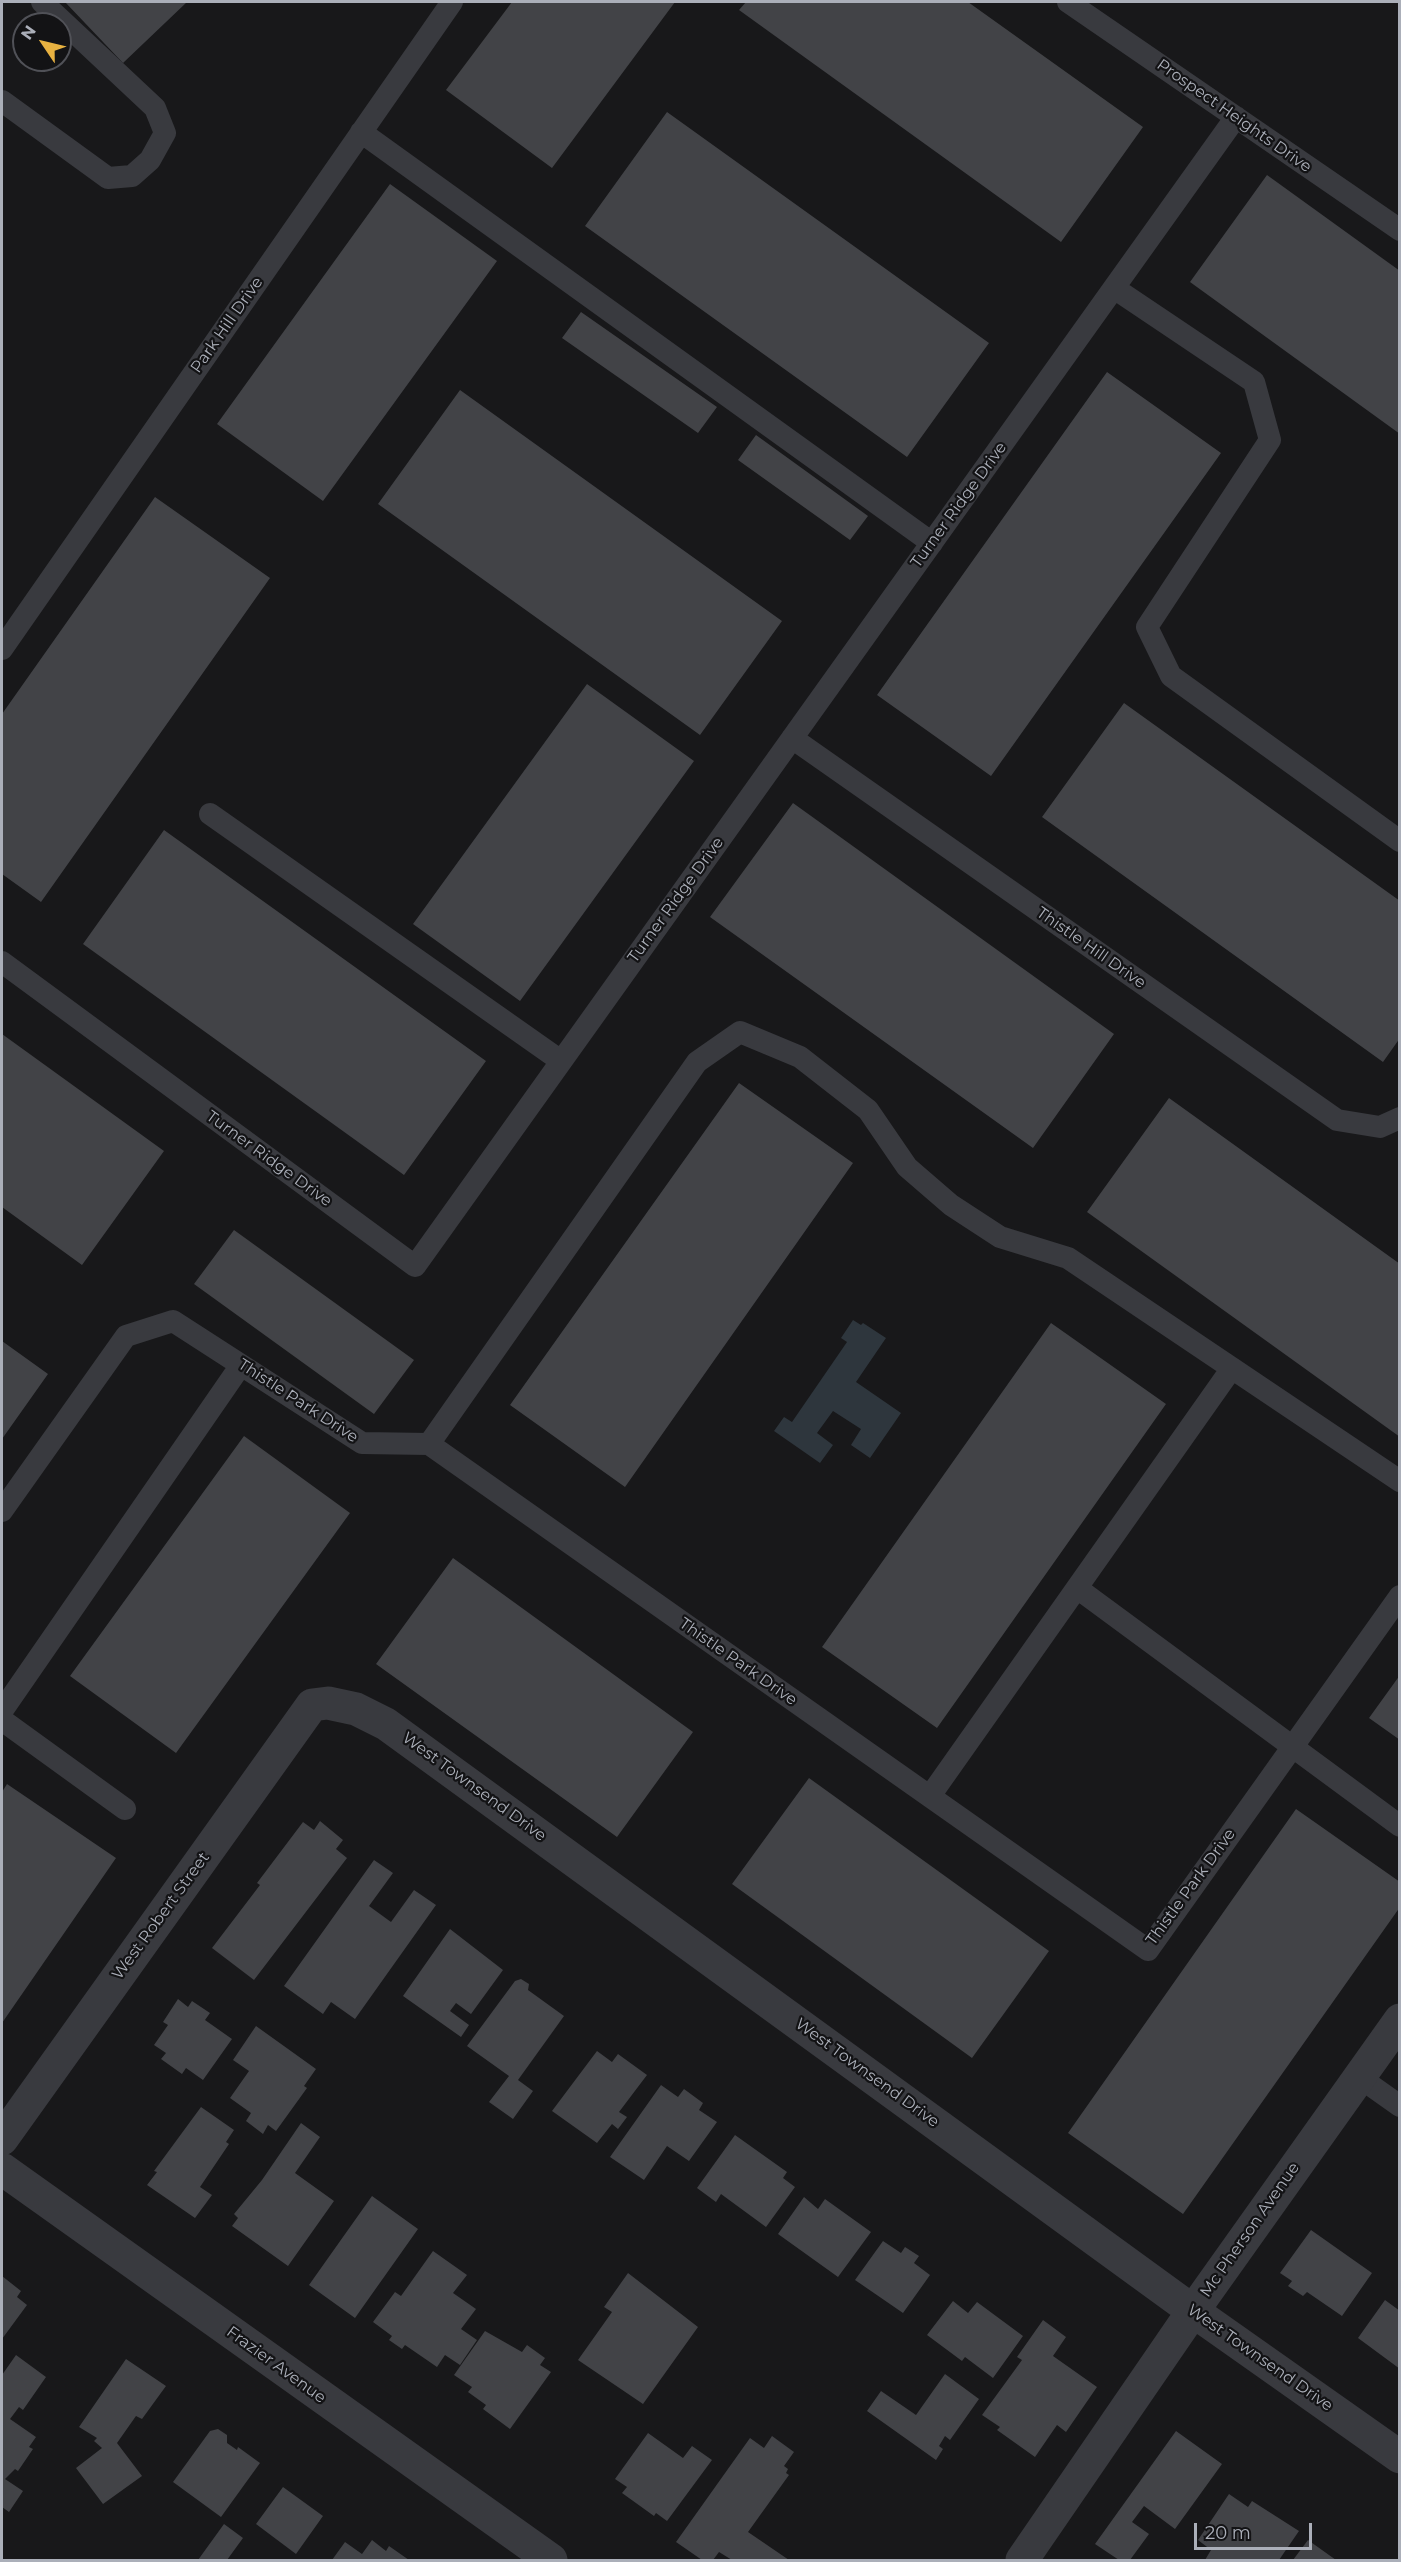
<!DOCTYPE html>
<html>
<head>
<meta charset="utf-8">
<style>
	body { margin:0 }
	#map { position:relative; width:1401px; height:2562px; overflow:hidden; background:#18181a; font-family:Montserrat,sans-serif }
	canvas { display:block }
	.frame { position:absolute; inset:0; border:3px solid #abafb9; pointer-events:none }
	.north { position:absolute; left:12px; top:12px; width:60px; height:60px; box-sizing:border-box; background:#131315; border:2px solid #505157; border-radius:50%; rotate:305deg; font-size:16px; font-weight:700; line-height:24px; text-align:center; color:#abafb9 }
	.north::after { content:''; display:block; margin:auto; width:21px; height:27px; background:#e8b241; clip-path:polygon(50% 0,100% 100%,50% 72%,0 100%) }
	.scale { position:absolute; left:1194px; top:2523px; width:118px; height:27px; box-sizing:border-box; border:3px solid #abafb9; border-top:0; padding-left:8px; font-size:18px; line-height:21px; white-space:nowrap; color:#abafb9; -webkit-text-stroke:4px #131315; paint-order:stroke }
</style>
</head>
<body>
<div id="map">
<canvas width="1401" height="2562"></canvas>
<div class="frame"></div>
<div class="north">N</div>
<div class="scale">20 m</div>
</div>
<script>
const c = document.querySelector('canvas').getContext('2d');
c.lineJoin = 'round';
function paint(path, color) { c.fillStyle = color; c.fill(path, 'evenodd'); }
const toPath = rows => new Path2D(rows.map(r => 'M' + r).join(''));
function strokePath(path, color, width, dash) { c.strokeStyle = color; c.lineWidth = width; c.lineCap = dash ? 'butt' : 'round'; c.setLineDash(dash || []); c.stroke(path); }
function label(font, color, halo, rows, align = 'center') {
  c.font = font + ' Montserrat,sans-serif'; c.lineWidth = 4.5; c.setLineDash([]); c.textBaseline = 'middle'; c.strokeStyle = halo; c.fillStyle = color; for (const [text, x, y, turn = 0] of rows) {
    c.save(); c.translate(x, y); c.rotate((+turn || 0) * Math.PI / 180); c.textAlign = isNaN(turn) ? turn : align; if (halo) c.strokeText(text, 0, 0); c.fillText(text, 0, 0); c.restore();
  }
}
paint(toPath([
	[853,1320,861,1325,863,1323,886,1338,856,1382,901,1413,870,1458,851,1445,861,1429,833,1411,817,1433,833,1445,820,1463,774,1431,784,1417,792,1422,847,1342,841,1338]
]), '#2e363d');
paint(toPath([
	[65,2,187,2,123,63],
	[512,2,675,2,552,168,446,90],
	[746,2,968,2,1143,127,1061,242,739,10],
	[667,112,989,343,907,457,585,226],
	[1267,175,1400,271,1400,434,1190,282],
	[390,184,497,261,323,501,217,424],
	[581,312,717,407,698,433,562,338],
	[1107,372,1221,453,991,776,877,695],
	[460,390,782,621,700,735,378,504],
	[756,435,868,516,850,540,738,460],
	[155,497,270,578,41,902,2,874,2,714],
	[587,684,694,761,520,1001,413,924],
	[1124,703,1400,901,1400,1038,1383,1062,1042,817],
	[793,803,1114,1034,1033,1148,710,917],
	[164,830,486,1061,404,1175,83,944],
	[2,1034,164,1151,82,1265,2,1207],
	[739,1083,853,1163,625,1487,510,1405],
	[1169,1098,1400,1264,1400,1437,1087,1212],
	[234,1230,414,1360,374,1414,194,1284],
	[1051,1323,1166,1404,937,1728,822,1647],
	[2,1341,48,1374,2,1439],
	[244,1436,350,1513,176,1753,70,1676],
	[453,1558,693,1732,617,1837,376,1664],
	[1400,1675,1400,1740,1369,1718],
	[809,1778,1049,1951,972,2058,732,1884],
	[7,1784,116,1858,2,2023,2,1792],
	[1296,1809,1400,1882,1400,1907,1183,2214,1068,2133],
	[320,1821,343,1840,336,1849,347,1858,254,1980,212,1948,260,1885,257,1883,303,1822,314,1830],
	[374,1860,393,1873,369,1906,391,1922,414,1890,436,1905,355,2019,331,2002,323,2014,284,1986],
	[450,1929,503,1970,471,2014,456,2003,450,2011,469,2025,461,2037,403,1996],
	[521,1979,529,1984,528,1990,564,2016,518,2080,533,2091,513,2119,489,2102,509,2076,467,2046,515,1981],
	[178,1999,188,2007,192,2001,210,2013,205,2020,232,2039,203,2080,186,2068,182,2074,161,2059,166,2053,154,2045,168,2025,163,2022],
	[256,2026,316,2069,304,2086,307,2088,276,2131,268,2125,263,2134,246,2121,251,2113,230,2098,249,2071,233,2060],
	[597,2051,612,2062,618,2054,647,2075,619,2112,627,2117,618,2129,612,2124,597,2143,552,2111],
	[661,2085,678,2097,684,2089,703,2103,699,2110,717,2122,689,2161,667,2146,644,2180,610,2157],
	[201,2107,234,2130,226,2142,229,2144,200,2187,212,2195,195,2218,147,2185,157,2172,154,2171],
	[301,2123,320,2137,295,2173,334,2201,288,2266,232,2226,238,2218,234,2214,262,2180],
	[735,2135,787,2172,783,2178,795,2187,766,2227,721,2194,716,2202,697,2188],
	[372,2196,418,2229,355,2318,309,2285],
	[804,2197,818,2209,825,2199,871,2232,838,2277,778,2234],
	[1311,2230,1372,2273,1342,2316,1307,2292,1303,2296,1288,2286,1292,2281,1280,2273],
	[883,2241,901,2253,905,2247,919,2256,914,2263,930,2275,903,2313,855,2280],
	[433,2251,467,2275,453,2293,476,2309,461,2329,477,2340,460,2365,445,2355,437,2367,405,2345,402,2349,389,2340,392,2336,373,2322,395,2292,401,2296],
	[628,2273,698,2327,643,2404,578,2360,612,2312,604,2307],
	[2,2276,21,2291,17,2297,27,2305,2,2339],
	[1385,2300,1400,2311,1400,2369,1358,2338],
	[953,2301,968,2313,977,2302,1023,2336,993,2378,965,2357,962,2361,927,2335],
	[1043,2320,1066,2337,1053,2356,1097,2387,1066,2432,1057,2425,1035,2457,997,2430,1000,2427,982,2415,1022,2360,1017,2357],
	[485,2331,522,2352,527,2345,545,2358,540,2365,551,2372,510,2429,483,2409,486,2405,468,2392,472,2387,454,2375],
	[16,2355,46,2377,23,2410,19,2407,10,2419,36,2437,29,2447,33,2449,18,2471,15,2469,5,2479,23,2491,9,2512,2,2507,2,2375],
	[126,2359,166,2386,142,2419,136,2416,117,2443,142,2476,103,2504,76,2468,102,2448,94,2441,97,2438,79,2427],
	[945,2374,979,2399,950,2440,945,2436,939,2446,943,2449,936,2460,867,2411,881,2391,916,2415],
	[218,2429,227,2435,227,2443,237,2450,238,2447,260,2463,221,2517,173,2482,210,2431],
	[1176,2431,1222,2464,1175,2529,1144,2506,1132,2522,1149,2534,1130,2560,1119,2560,1095,2544],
	[648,2433,683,2458,692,2446,712,2460,667,2521,656,2513,654,2516,622,2493,627,2487,615,2479],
	[772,2436,794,2452,784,2466,788,2469,786,2473,789,2475,748,2532,789,2560,732,2560,719,2552,713,2560,702,2560,676,2542,750,2438,764,2448],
	[283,2487,323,2516,296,2554,256,2524],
	[1229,2494,1248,2507,1252,2501,1299,2531,1279,2560,1205,2560,1211,2550,1198,2540],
	[224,2524,243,2538,227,2560,198,2560],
	[372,2540,386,2551,389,2546,409,2560,332,2560,345,2542,362,2554],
	[1308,2540,1336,2560,1293,2560]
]), '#424347');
strokePath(toPath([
	[1068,2,1400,230],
	[2,101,108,178,132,176,150,160,165,133,155,108,42,2],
	[361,132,932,543],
	[1114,288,1254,382,1270,440,1147,627,1171,676,1400,841],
	[2,649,452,2],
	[792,738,1337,1120,1380,1127,1400,1118],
	[210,814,561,1061],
	[2,962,415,1266,1236,117],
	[429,1444,697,1062,740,1032,800,1057,868,1110,907,1167,951,1205,1000,1237,1068,1258,1400,1481],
	[2,1511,126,1336,173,1321,362,1443,429,1444,1148,1950,1400,1596],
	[1077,1588,1400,1826],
	[2,1711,241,1365],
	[2,1720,125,1809],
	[930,1796,1232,1368],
	[1359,2077,1400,2106]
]), '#393a3f', 22);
strokePath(toPath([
	[2,2139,312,1705,328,1703,356,1709,386,1724,1193,2311,1400,2457],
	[2,2169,551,2560],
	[1022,2560,1193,2311,1400,2020]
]), '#393a3f', 33);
label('16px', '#abafb9', '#131315', [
	["Prospect Heights Drive",1234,116,35],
	["Park Hill Drive",227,325,-55],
	["Turner Ridge Drive",959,505,-54],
	["Turner Ridge Drive",676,900,-54],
	["Thistle Hill Drive",1091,948,35],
	["Turner Ridge Drive",269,1159,36],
	["Thistle Park Drive",298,1401,33],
	["Thistle Park Drive",738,1662,35],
	["West Townsend Drive",474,1787,36],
	["Thistle Park Drive",1191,1887,-54],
	["West Robert Street",161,1916,-54],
	["West Townsend Drive",867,2073,36],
	["Mc Pherson Avenue",1250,2230,-55],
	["West Townsend Drive",1260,2358,35],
	["Frazier Avenue",276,2365,36]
]);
</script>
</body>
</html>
